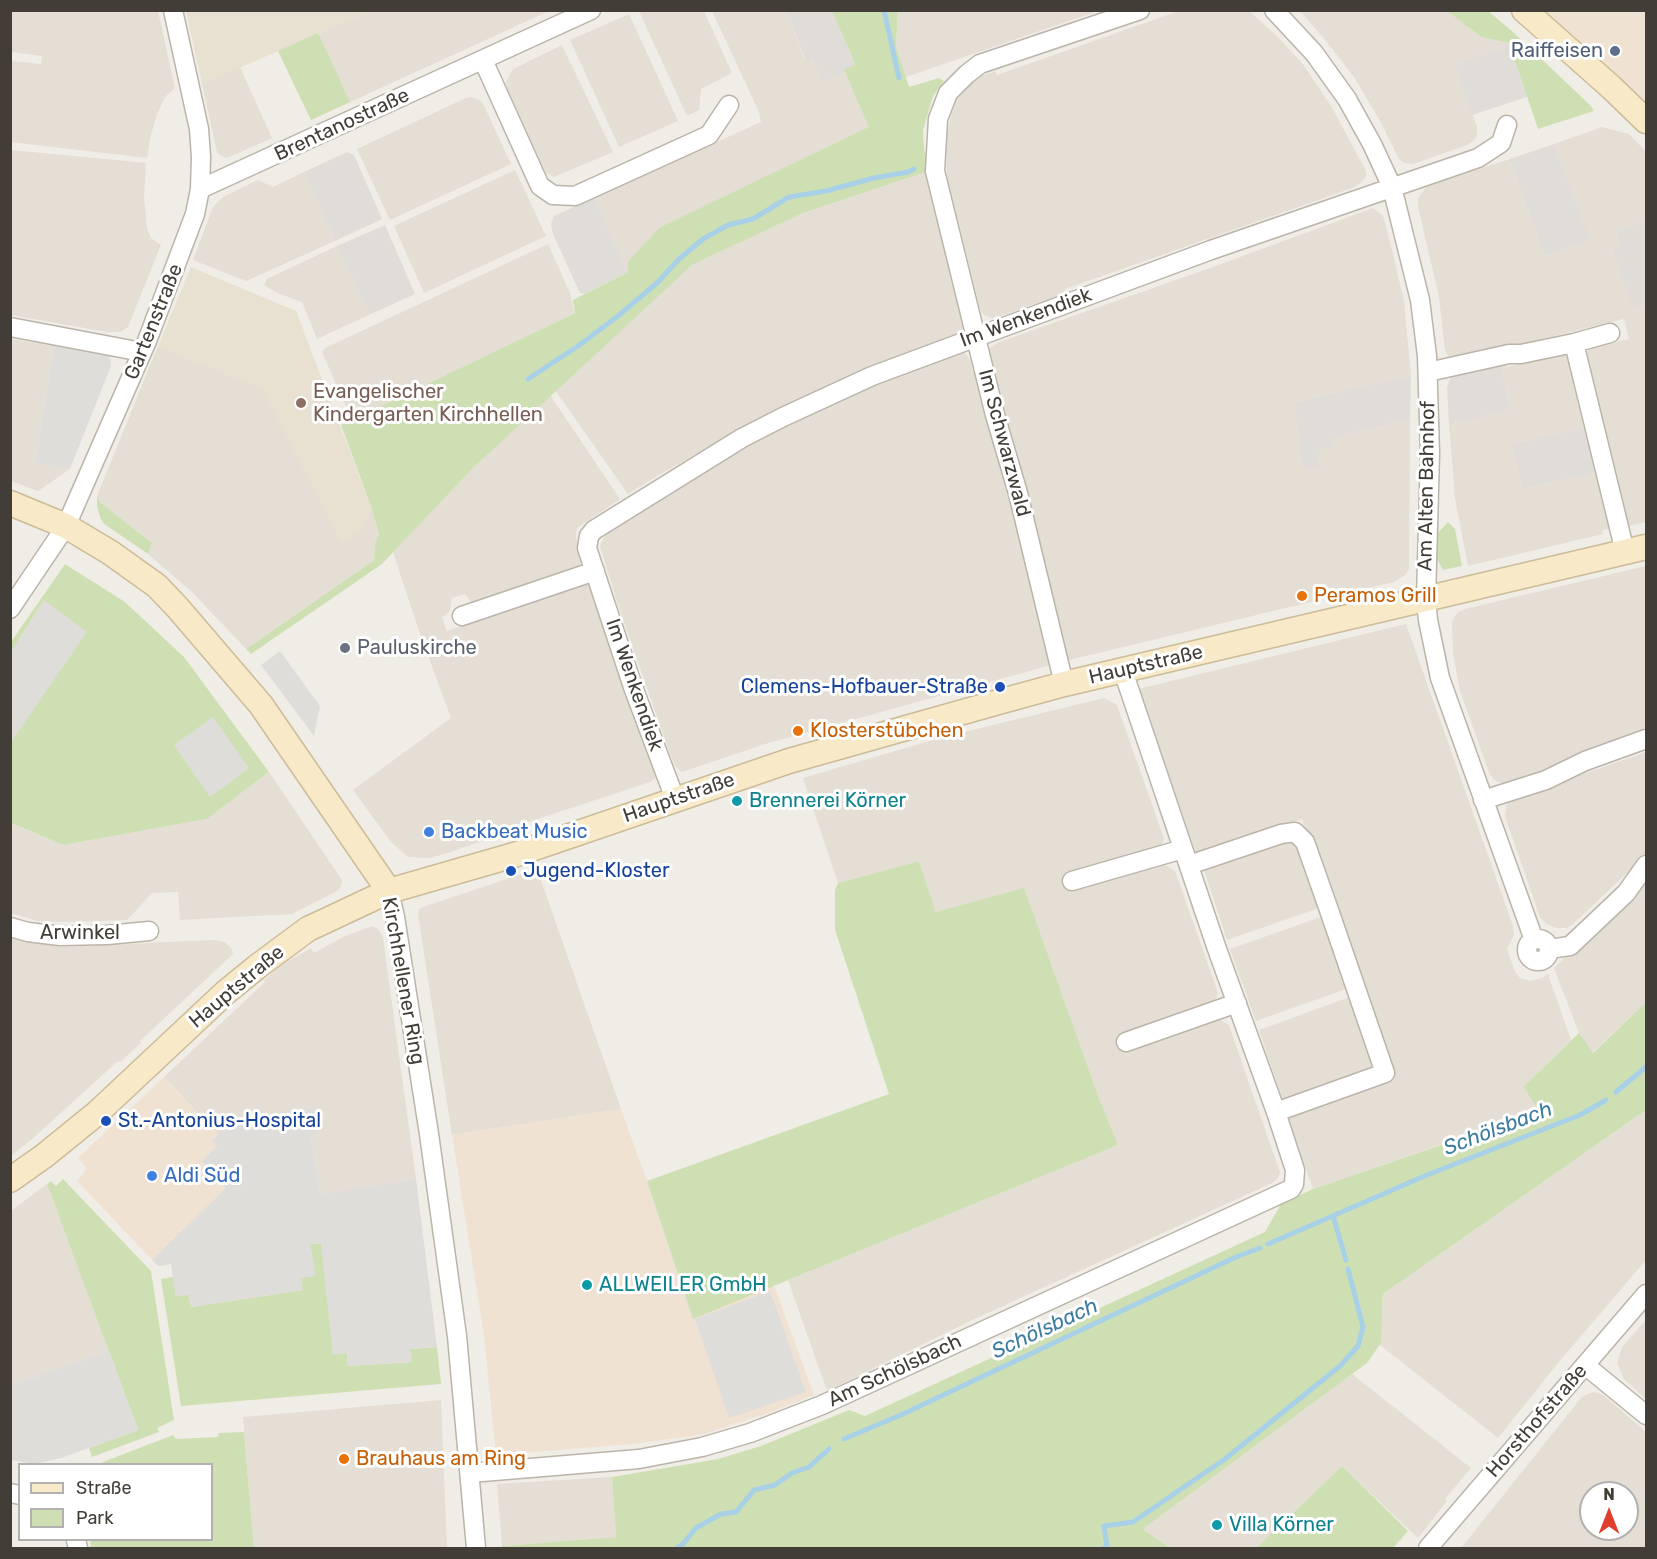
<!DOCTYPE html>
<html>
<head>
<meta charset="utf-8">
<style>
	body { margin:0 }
	#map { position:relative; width:1657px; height:1559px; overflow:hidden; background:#f0ede6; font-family:Rubik,sans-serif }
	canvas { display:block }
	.frame { position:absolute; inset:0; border:12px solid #423d36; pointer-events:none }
	.legend { position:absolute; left:18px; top:1463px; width:195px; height:78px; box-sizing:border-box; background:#fff; border:2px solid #b3b1af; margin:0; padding:8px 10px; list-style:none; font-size:18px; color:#423d36 }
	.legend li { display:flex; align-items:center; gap:12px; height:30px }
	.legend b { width:30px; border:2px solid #b3b1af }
	.north { position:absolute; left:1579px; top:1481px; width:60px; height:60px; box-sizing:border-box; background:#fff; border:2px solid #b3b1af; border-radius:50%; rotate:0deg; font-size:16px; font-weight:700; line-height:24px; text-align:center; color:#423d36 }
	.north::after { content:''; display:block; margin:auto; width:21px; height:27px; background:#e03f2d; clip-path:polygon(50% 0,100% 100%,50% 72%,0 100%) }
</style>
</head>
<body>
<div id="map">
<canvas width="1657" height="1559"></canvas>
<div class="frame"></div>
<ul class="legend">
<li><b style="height:8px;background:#f8eac8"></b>Straße</li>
<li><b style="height:16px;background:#cee0b3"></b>Park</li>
</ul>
<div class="north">N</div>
</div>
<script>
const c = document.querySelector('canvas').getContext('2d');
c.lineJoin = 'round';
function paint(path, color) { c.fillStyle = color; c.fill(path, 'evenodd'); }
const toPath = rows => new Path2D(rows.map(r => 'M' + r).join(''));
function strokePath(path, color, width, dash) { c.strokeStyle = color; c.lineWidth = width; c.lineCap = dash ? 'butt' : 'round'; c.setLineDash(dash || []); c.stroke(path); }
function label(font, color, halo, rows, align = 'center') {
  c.font = font + ' Rubik,sans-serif'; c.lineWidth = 6; c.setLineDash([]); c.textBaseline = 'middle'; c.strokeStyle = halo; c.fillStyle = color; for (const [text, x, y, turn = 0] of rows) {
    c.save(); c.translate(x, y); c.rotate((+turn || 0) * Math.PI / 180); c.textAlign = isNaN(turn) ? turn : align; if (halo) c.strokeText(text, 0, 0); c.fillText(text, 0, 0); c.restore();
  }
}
paint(toPath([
	[11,10,158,11,175,88,165,97,157,114,150,138,147,158,11,142,11,61,41,64,42,56,11,52],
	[371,11,549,11,311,120,278,51],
	[639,11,704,11,732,73,701,89,699,110,687,116],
	[712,11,787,11,805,61,812,59,823,82,845,72,870,127,660,227,628,272,594,198,761,122,759,112],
	[898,11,1098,11,906,77,896,46],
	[1179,11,1249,11,1276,35,1302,63,1330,104,1366,171,1366,176,1362,182,1355,187,1065,289,1066,293,1001,316,992,318,986,316,981,312,979,305,947,175,946,143,948,127,956,101,976,78,995,71,997,75],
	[1300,11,1447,11,1481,37,1509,43,1510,45,1454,64,1477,127,1477,136,1474,140,1467,145,1413,164,1405,163,1399,159,1379,119,1354,77,1326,41],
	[629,14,678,121,619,147,570,40],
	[562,45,613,152,554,177,546,173,508,90,506,82,513,69],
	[240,67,272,138,227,158,221,156,217,152,202,84],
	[472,97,481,101,484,106,511,164,390,220,357,149,466,98],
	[1602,127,1629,134,1646,152,1646,220,1616,231,1620,245,1612,248,1633,307,1646,303,1646,522,1625,527,1586,352,1592,348,1629,339,1624,319,1460,359,1454,359,1448,356,1445,350,1439,297,1418,207,1418,198,1427,186,1510,159,1544,256,1589,241,1554,144],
	[11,150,146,163,144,197,147,229,151,238,161,245,128,327,120,332,107,332,11,315],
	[515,170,546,236,424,293,394,226],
	[929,171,966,322,961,332,870,366,782,406,655,477,628,494,555,390,692,265,803,213],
	[304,172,335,241,246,281,193,260,213,207,223,197,258,180,273,187],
	[1373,208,1383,216,1393,254,1404,302,1411,375,1295,402,1317,453,1333,438,1410,419,1409,569,1405,575,1394,582,1069,660,1066,654,1017,476,987,350,999,342,1213,267],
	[548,244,570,293,575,313,353,419,351,418,322,352,325,348],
	[337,246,369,315,317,339,302,302,277,293,264,285,267,279,271,277],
	[10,339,54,346,35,463,70,469,38,491,11,481],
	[158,346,263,389,341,542,358,533,372,509,379,536,375,543,374,560,246,649,193,593,148,554,152,543,100,502,97,496],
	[962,352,967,355,970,360,988,423,992,425,1051,665,765,744,682,772,675,766,668,748,617,602,600,546,605,535,632,517,743,448,771,433,852,395],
	[1561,354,1567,357,1584,428,1512,444,1522,489,1599,472,1612,528,1602,530,1603,534,1468,566,1455,498,1449,425,1511,410,1500,363,1507,367],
	[550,395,620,499,577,528,576,536,581,568,477,603,471,602,465,594,452,598,450,611,442,617,447,631,588,583,657,777,650,782,501,831,502,834,445,854,428,858,408,857,391,842,353,790,451,718,419,631,393,552,473,468],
	[1646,566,1646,733,1516,780,1504,784,1496,781,1490,775,1460,691,1453,653,1452,622,1455,616,1458,612,1469,608],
	[1406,624,1513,926,1514,935,1507,949,1515,972,1520,978,1530,981,1542,978,1548,974,1571,1040,1523,1087,1540,1110,1313,1189,1289,1119,1295,1114,1394,1079,1302,819,1207,853,1196,853,1138,689],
	[1104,698,1117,705,1164,839,1160,849,1064,875,1069,892,1165,865,1175,871,1218,993,1214,1003,1119,1036,1126,1053,1220,1020,1229,1025,1280,1173,1277,1179,1272,1183,968,1322,827,1391,788,1280,1118,1145,1098,1096,936,912,919,861,838,883,803,778,940,738],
	[1646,752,1646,855,1572,925,1567,928,1557,928,1546,924,1540,917,1505,816,1507,804,1512,799],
	[269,772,342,880,342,884,339,890,292,914,180,920,178,892,152,893,127,920,68,922,37,921,11,913,10,823,63,845,207,819],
	[1289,839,1298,845,1319,908,1227,940,1204,870],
	[537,869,621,1109,452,1135,418,914,420,908],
	[1646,881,1646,1002,1592,1053,1579,1033,1554,968],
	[1321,917,1346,989,1256,1021,1230,949],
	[372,926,378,929,383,938,416,1179,320,1195,311,1136,316,1135,219,1135,164,1077,265,982,264,981,283,962,285,963,311,948,314,953,345,936],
	[11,938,61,947,213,940,225,942,232,949,233,954,140,1041,141,1043,120,1062,118,1061,32,1139,11,1156],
	[1350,997,1372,1062,1370,1071,1283,1100,1259,1030],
	[1646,1110,1646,1260,1558,1363,1498,1438,1380,1345,1383,1294],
	[47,1184,109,1351,11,1385,11,1211],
	[1646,1320,1646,1399,1624,1379,1617,1363,1622,1347],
	[1352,1374,1471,1468,1445,1499,1447,1501,1418,1538,1342,1466,1256,1548,1170,1548,1143,1529],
	[1594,1392,1603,1395,1646,1432,1646,1548,1461,1548,1581,1398,1587,1394],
	[1591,1493,1627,1493,1627,1529,1591,1529],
	[441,1400,447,1548,254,1548,243,1417],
	[612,1477,616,1537,502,1546,497,1484]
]), '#e4ded4');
paint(toPath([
	[1543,11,1646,11,1646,104,1616,74],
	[164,1077,218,1134,233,1119,312,1107,317,1135,311,1136,320,1194,416,1179,310,1244,315,1276,303,1290,176,1296,171,1264,158,1266,77,1181,87,1169,78,1158],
	[621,1109,647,1181,693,1318,774,1285,814,1395,771,1412,704,1434,633,1444,496,1455,484,1336,452,1135]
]), '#f0e2d3');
paint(toPath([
	[787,11,832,11,855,64,845,70,845,72,823,83,812,59,806,62],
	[1510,45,1527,97,1472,115,1454,64],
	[1554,144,1590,241,1544,256,1510,159],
	[347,152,354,155,382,219,335,241,304,172],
	[594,198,628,272,584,294,580,293,553,234,551,224,554,216],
	[1646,220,1646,303,1633,308,1612,248,1620,245,1616,231],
	[385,225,415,294,369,315,337,246],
	[1500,363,1511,410,1449,425,1447,387,1450,379,1454,375],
	[1411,375,1410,419,1333,438,1335,446,1321,449,1321,452,1317,453,1319,467,1303,470,1295,402],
	[1584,428,1586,434,1591,437,1599,472,1522,489,1512,444]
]), '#e0dcd7');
paint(toPath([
	[186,11,186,10,371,11,202,84],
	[191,267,296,311,372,509,358,533,341,543,263,389,158,346]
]), '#e8e0d1');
paint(toPath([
	[832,11,898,11,896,46,909,87,939,78,944,81,933,96,923,130,924,149,929,171,803,213,692,265,473,468,382,564,251,654,246,649,374,560,375,543,379,535,372,509,341,425,575,313,573,300,628,272,628,262,660,227,869,127,844,70,855,64],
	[1447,11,1488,11,1512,31,1591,106,1594,111,1538,129,1509,43,1481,37],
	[318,33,350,102,311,120,278,51],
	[97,496,100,502,152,543,148,554,104,524,100,517,97,506],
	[1448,522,1455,529,1462,566,1443,570,1436,557,1437,534],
	[65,564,125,602,184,657,269,772,207,819,63,845,11,823,11,642],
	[919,861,936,912,1024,888,1098,1096,1118,1145,693,1319,647,1181,889,1094,835,930,835,890,838,883],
	[1646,1002,1646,1110,1383,1294,1381,1343,1367,1363,1143,1529,1170,1548,502,1548,502,1546,616,1537,612,1477,718,1459,761,1446,849,1410,865,1416,1265,1232,1281,1204,1313,1189,1540,1111,1523,1087,1579,1033,1593,1053],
	[63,1179,151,1271,174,1420,157,1428,159,1432,92,1457,89,1448,138,1430,47,1184,51,1181,56,1186],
	[322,1243,327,1287,347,1353,348,1366,411,1362,410,1349,437,1347,441,1384,181,1406,161,1279,173,1277,176,1296,189,1294,191,1307,302,1290,301,1278,315,1275,310,1244],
	[244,1432,254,1548,91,1548,90,1540,212,1540,212,1464,98,1464,173,1435,176,1439,218,1437,219,1433],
	[1342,1466,1408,1531,1393,1548,1256,1548]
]), '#cee0b3');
paint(toPath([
	[54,346,108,356,111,361,111,366,70,469,35,463],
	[44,600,87,632,11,742,11,651],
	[280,651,320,706,314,736,261,665],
	[213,717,249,768,210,797,174,745],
	[312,1107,317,1135,311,1136,320,1194,416,1179,437,1347,410,1349,412,1362,348,1366,347,1353,333,1355,321,1243,310,1244,315,1276,301,1278,303,1290,191,1307,189,1295,176,1296,171,1264,158,1266,152,1260,226,1188,202,1161,217,1146,212,1141,233,1119],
	[770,1291,806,1392,729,1418,695,1319],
	[109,1351,138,1430,61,1458,35,1464,11,1460,11,1385]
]), '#dfddda');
strokePath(toPath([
	[884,10,899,78],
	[528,379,578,346,618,316,658,282,679,259,703,239,728,225,753,219,789,197,826,191,874,178,908,172,914,169],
	[1616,1092,1646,1067],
	[1333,1216,1346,1260],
	[1268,1244,1427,1175,1580,1115,1606,1100],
	[844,1439,903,1414,1236,1257,1260,1248],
	[677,1548,683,1544,696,1528,721,1514,736,1512,754,1490,775,1485,792,1473,809,1467,829,1449],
	[1104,1548,1107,1547,1104,1526,1133,1522,1225,1459,1340,1366,1358,1346,1363,1327,1348,1269]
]), '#a8d0e7', 5);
const street = toPath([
	[1274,10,1314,53,1347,99,1372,144,1392,187,1420,300,1427,356,1430,453,1426,600,1428,620,1440,678,1534,940],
	[483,60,540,186,553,195,575,196,709,135,729,105],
	[200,189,591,10],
	[10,327,142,352],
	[1574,343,1610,333],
	[1428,372,1509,354,1521,354,1574,343,1625,552],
	[10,609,66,526,147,341,195,214,200,189,201,157,199,129,173,10],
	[462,616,595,571],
	[1064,684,1018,493,995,415,935,171,938,119,948,93,967,74,980,64,1140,10],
	[675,799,633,687,587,548,589,536,594,530,742,438,783,417,872,376,1211,250,1478,158,1501,143,1507,125],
	[1483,800,1546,780,1585,761,1646,739],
	[1189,865,1281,834,1295,832,1305,842,1329,910,1385,1073,1276,1112],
	[1072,881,1183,849],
	[389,891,395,917,429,1134,457,1336,476,1548],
	[10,927,28,932,60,936,107,935,149,931],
	'1527 950a11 11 0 1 1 22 0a11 11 0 1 1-22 0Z',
	[1549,949,1570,946,1626,893,1646,865],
	[1126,1042,1237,1003],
	[1585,1365,1646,1415],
	[470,1473,639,1459,702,1447,750,1433,822,1405,1291,1189,1294,1184,1295,1170,1276,1112,1217,949,1123,671],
	[10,1493,20,1495],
	[76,1540,78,1548],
	[1428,1548,1646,1294]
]);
const secondary = toPath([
	[1524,10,1612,88,1646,121],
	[10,503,66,526,111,553,157,586,177,607,261,705,389,891],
	[10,1180,44,1156,97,1113,226,992,258,966,308,929,389,891,514,855,789,761,1002,701,1064,684,1646,547]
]);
strokePath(street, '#bbb4a9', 21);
strokePath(secondary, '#cbbc9a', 27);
strokePath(street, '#fff', 18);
strokePath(secondary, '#f8eac8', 24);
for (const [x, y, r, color] of [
	[1615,51,6,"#5c6f8a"],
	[301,403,6,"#8d6e63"],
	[1302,596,6,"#e8710a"],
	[345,648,6,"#6b7280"],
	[1000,687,6,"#1a4fb4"],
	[798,731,6,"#e8710a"],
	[737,801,6,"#0f9aa8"],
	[429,832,6,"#3f7fe0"],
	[511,871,6,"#1a4fb4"],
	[106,1121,6,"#1a4fb4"],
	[152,1176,6,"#3f7fe0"],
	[587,1285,6,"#0f9aa8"],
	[344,1459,6,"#e8710a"],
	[1217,1525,6,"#0f9aa8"]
]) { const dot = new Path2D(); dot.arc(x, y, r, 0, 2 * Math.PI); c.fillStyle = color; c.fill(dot); strokePath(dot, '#fff', 2); }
label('20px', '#4e5e75', '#fff', [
	["Raiffeisen",1603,51]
], 'right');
label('20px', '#423d36', '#fff', [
	["Brentanostraße",342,125,-25],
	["Im Wenkendiek",1026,318,-20],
	["Gartenstraße",154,322,-68],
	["Im Schwarzwald",1004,443,75],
	["Am Alten Bahnhof",1427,486,-89],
	["Hauptstraße",1146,665,-13],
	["Im Wenkendiek",634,685,71],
	["Hauptstraße",679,798,-19],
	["Arwinkel",80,933],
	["Kirchhellener Ring",403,981,80],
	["Hauptstraße",237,987,-40],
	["Am Schölsbach",895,1371,-25],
	["Horsthofstraße",1537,1421,-49]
]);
label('20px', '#785e54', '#fff', [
	["Evangelischer",313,392],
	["Kindergarten Kirchhellen",313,415]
], 'left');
label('20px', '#c56008', '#fff', [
	["Peramos Grill",1314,596],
	["Klosterstübchen",810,731],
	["Brauhaus am Ring",356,1459]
], 'left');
label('20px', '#5b616d', '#fff', [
	["Pauluskirche",357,648]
], 'left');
label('20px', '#164399', '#fff', [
	["Clemens-Hofbauer-Straße",988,687,"right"],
	["Jugend-Kloster",523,871],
	["St.-Antonius-Hospital",118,1121]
], 'left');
label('20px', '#0d838f', '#fff', [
	["Brennerei Körner",749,801],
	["ALLWEILER GmbH",599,1285],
	["Villa Körner",1229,1525]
], 'left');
label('20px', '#366cbe', '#fff', [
	["Backbeat Music",441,832],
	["Aldi Süd",164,1176]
], 'left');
label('italic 21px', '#3c7ca1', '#fff', [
	["Schölsbach",1498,1129,-21],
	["Schölsbach",1045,1329,-25]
]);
</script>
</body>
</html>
